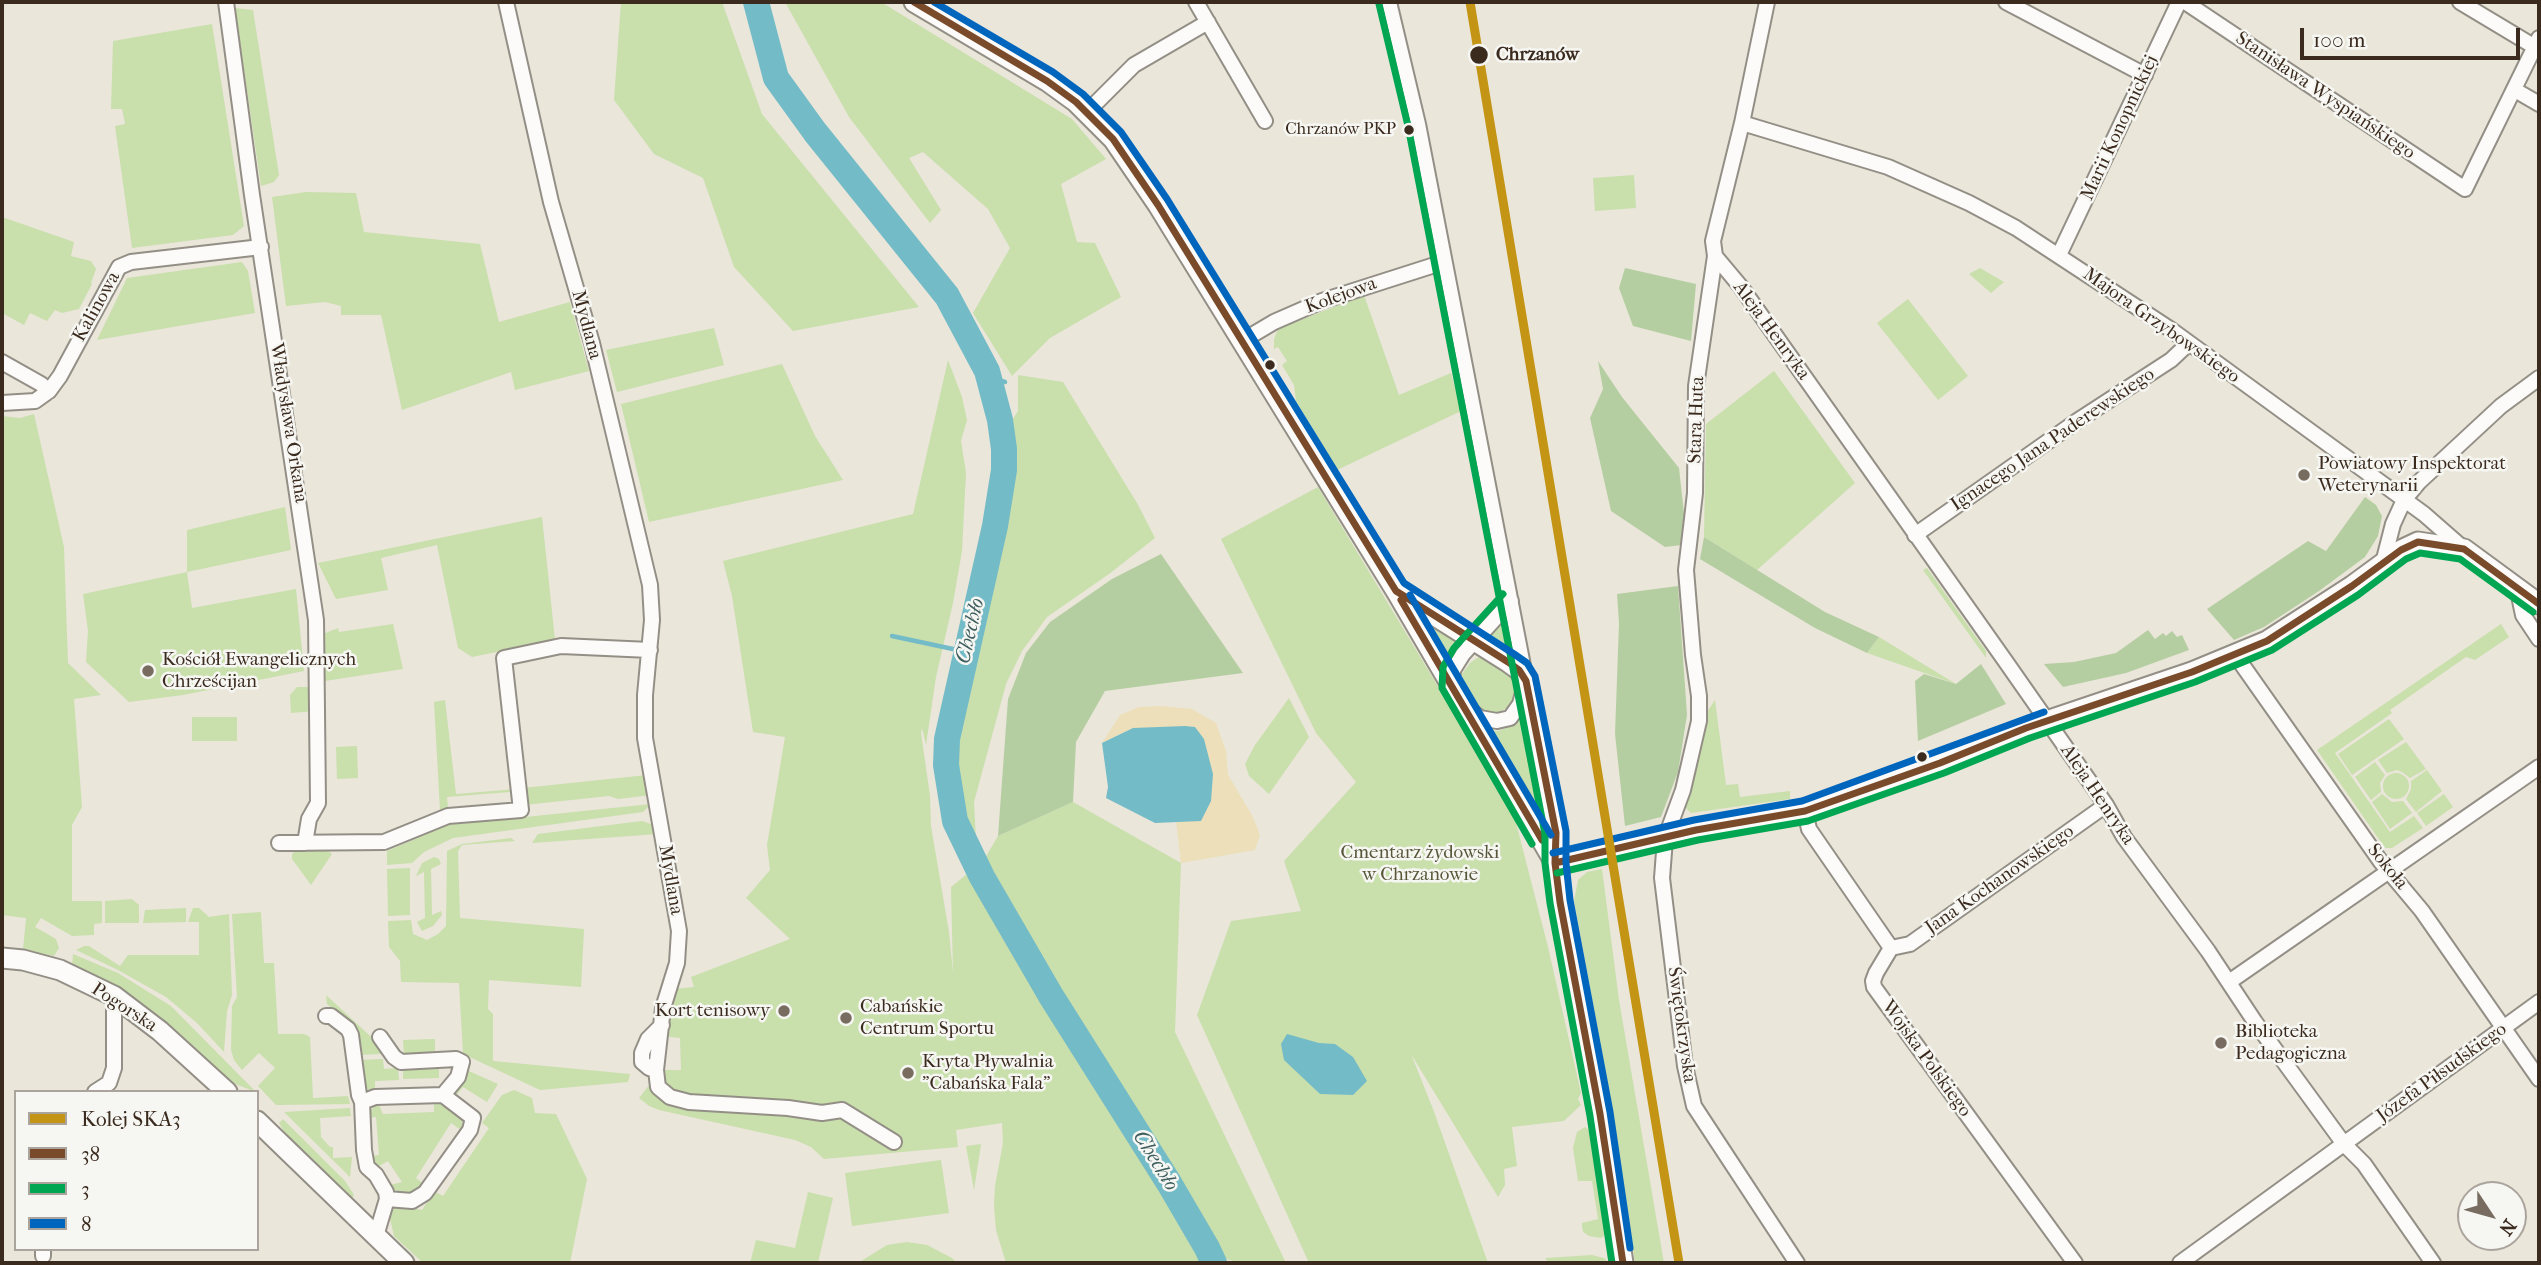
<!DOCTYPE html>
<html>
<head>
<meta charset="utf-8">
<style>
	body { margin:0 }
	#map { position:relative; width:2541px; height:1265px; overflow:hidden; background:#eae6da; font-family:"IM FELL French Canon",serif }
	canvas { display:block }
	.frame { position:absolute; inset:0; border:4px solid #3b2a1e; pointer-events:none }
	.legend { position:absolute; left:14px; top:1090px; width:245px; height:161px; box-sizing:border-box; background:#f6f6f2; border:2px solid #aba49d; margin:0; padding:9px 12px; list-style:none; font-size:21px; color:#3b2a1e }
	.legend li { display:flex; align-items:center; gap:14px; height:35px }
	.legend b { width:35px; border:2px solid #aba49d }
	.north { position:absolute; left:2457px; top:1181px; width:70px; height:70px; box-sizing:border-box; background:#f6f6f2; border:2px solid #aba49d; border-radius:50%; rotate:126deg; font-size:19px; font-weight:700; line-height:28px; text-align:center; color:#3b2a1e }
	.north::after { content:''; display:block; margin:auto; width:24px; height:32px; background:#786c60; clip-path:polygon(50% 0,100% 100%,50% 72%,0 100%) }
	.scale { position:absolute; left:2300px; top:28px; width:220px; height:32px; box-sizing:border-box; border:4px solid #3b2a1e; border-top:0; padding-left:9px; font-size:21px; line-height:24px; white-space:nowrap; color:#3b2a1e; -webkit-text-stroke:5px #f6f6f2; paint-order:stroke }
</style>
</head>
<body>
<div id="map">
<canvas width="2541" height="1265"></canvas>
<div class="frame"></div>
<ul class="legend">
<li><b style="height:9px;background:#c49414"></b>Kolej SKA3</li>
<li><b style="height:9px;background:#7a4b2a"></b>38</li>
<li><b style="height:9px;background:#00a651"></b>3</li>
<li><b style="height:9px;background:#0065bd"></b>8</li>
</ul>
<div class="north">N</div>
<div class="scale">100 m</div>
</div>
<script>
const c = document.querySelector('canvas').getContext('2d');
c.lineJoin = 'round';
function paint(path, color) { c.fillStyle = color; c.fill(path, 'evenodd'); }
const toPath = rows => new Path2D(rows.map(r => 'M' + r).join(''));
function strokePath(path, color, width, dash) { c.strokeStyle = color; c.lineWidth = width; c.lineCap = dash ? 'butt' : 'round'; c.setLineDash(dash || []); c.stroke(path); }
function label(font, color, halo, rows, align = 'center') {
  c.font = font + ' "IM FELL French Canon",serif'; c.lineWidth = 5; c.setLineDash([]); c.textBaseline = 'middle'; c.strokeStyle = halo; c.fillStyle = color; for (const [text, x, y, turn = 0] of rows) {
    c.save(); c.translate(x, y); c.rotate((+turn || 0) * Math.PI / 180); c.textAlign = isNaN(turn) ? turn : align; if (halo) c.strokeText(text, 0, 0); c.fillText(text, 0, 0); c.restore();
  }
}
paint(toPath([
	[621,2,722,2,762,114,919,307,793,331,734,267,703,178,654,154,614,100],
	[785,2,881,2,1072,119,1106,159,1061,184,1077,242,1095,243,1121,297,1050,338,1012,376,973,313,1010,248,988,209,923,152,909,158,941,210,930,223,849,117],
	[235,8,253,10,279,175,274,182,261,186],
	[212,24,244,226,233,235,132,248,115,126,125,124,122,109,111,109,113,41],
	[1634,175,1636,208,1595,211,1593,178],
	[306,192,356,193,364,232,480,244,499,322,570,302,589,371,515,390,511,372,402,410,381,315,341,315,341,306,325,302,286,306,272,197],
	[2,217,74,242,71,256,91,261,96,269,91,283,92,284,79,309,62,313,55,310,47,321,30,313,24,325,2,313],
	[242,262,248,271,255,313,97,340,127,278],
	[1980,268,2004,282,1991,293,1969,274],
	[1364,295,1399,395,1451,373,1461,411,1337,470,1296,401,1294,385,1282,365,1287,361,1278,347,1274,349,1274,339,1278,329],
	[1908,299,1968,376,1938,400,1877,323],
	[714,328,724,365,617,392,606,350],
	[948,360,962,397,967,420,961,441,966,473,962,551,953,603,936,677,926,745,922,728,921,733,930,796,931,826,949,932,953,973,951,887,967,874,1194,1242,1204,1263,1006,1263,996,1230,994,1206,995,1186,1003,1143,1002,1123,956,1130,958,1147,824,1159,811,1147,795,1140,659,1110,649,1106,639,1098,661,1070,681,1070,680,1038,670,1037,666,1033,673,989,694,987,691,977,790,939,746,898,770,870,767,845,785,737,753,732,732,596,723,561,913,514],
	[782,364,815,436,843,480,649,522,621,404],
	[1774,371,1855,483,1757,570,1704,537,1706,424],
	[1018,375,1063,382,1137,503,1155,538,1109,574,1047,617,1022,651,1006,684,974,802,976,841,965,827,951,769,958,710,997,553,1009,452,1004,424,1013,419,1018,411],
	[34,414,64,547,68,663,101,695,74,699,82,807,72,825,72,901,102,901,102,923,94,924,94,935,72,936,41,918,35,927,56,939,59,948,54,956,23,950,26,918,2,915,2,416,20,418],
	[1318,487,1513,811,1548,947,1581,1093,1578,1099,1581,1105,1564,1121,1512,1127,1517,1166,1504,1169,1505,1185,1498,1197,1411,1054,1433,1109,1488,1263,1309,1263,1197,1015,1231,921,1301,911,1284,861,1356,782,1316,733,1221,539],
	[285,507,291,550,187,572,192,608,296,589,304,671,183,695,129,702,86,662,88,631,83,594,187,572,187,530],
	[542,517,555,640,472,657,458,648,437,545,381,558,388,590,336,599,318,563],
	[1927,568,1986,651,1986,658,1923,570],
	[1416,616,1467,642,1448,668],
	[1506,619,1514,657,1487,640],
	[393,624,403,669,325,681,323,634,338,628,339,632],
	[2501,624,2509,637,2475,660,2466,657,2390,710,2392,713,2335,753,2390,832,2414,816,2423,828,2392,848,2385,848,2317,750],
	[1879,637,1956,684,1867,653],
	[1480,656,1490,657,1512,675,1517,686,1516,699,1507,708,1496,713,1484,710,1474,704,1463,688,1462,674,1470,663],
	[297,687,307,687,312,691,315,711,291,713,290,695],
	[1289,698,1309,737,1269,794,1249,776,1245,764,1255,745],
	[445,700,456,794,517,789,519,805,512,807,510,792,447,797,448,808,440,810,434,702],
	[1715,700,1726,785,1738,784,1740,797,1790,791,1790,799,1691,813,1685,807,1698,760,1705,715],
	[1525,714,1547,831,1545,832,1487,730,1498,731,1509,727],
	[192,717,237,717,237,741,192,741],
	[2389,719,2404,739,2352,775,2338,754],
	[2406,742,2426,769,2410,778,2402,772,2397,770,2387,773,2378,760],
	[357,746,358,778,337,779,336,747],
	[2375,762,2385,775,2380,783,2381,792,2371,800,2355,777],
	[2427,770,2442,791,2416,812,2406,799,2411,789,2411,781],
	'2383 786a13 13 0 1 1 26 0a13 13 0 1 1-26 0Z',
	[647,775,652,795,618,799,609,796,524,805,523,788],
	[2382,794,2392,802,2403,801,2412,813,2390,829,2372,802],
	[2444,794,2453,807,2426,826,2417,813],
	[1073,802,1181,863,1175,1032,1286,1263,1241,1263,1222,1258,1191,1202,981,865,998,836],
	[651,804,643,812,453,838,424,852,412,863,387,865,387,851,448,825],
	[642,821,654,825,658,834,532,843,538,834],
	[511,838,515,841,462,845,458,851,460,918,584,929,581,987,489,980,488,1009,493,1014,493,1061,630,1074,628,1082,540,1090,463,1054,459,983,401,982,400,961,389,947,388,921,411,920,413,934,427,940,438,934,446,926,447,851,462,844],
	[327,850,332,854,311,885,292,859,292,854,295,851],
	[434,857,439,859,441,864,431,869,432,915,441,911,442,915,433,926,422,931,417,922,425,918,424,872,416,876,422,863],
	[410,868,410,915,388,916,387,869],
	[1602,869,1619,1000,1664,1263,1635,1263,1604,1063,1574,901,1578,880,1587,872],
	[132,899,139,905,139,923,105,923,105,901],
	[186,908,186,922,143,923,145,910],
	[193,908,199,908,209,917,229,914,232,995,227,1011,224,1052,197,1023,166,997,118,970,76,950,84,946,89,946,120,966,128,955,199,955,199,922,188,922],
	[261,912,264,963,274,963,278,1034,304,1034,310,1037,313,1098,348,1096,350,1104,276,1105,258,1086,275,1068,259,1053,242,1070,234,1060,231,1050,232,1006,237,997,232,914],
	[73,954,118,973,171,1006,256,1092,230,1082,163,1019,136,999,116,987,72,966],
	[326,995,381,1046,382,1054,358,1055,351,1025,327,1004],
	[435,1039,435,1056,404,1056,403,1040],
	[383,1059,384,1069,398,1068,399,1080,375,1081,375,1091,361,1087,359,1060],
	[439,1066,439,1078,403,1079,403,1067],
	[469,1071,498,1084,487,1102,463,1087,456,1096,454,1095],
	[514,1090,532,1098,535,1113,556,1114,587,1179,570,1263,423,1263,394,1236,389,1214,397,1205,422,1210,434,1191,443,1196,489,1128,482,1123,502,1095],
	[434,1101,455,1112,462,1120,462,1127,461,1130,451,1123,416,1178,424,1184,419,1190,407,1193,393,1190,390,1185,402,1182,388,1161,379,1166,371,1160,371,1156,379,1155,376,1117,369,1118,370,1111,375,1106,379,1105,383,1114,434,1112],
	[350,1108,351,1116,320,1118,321,1137,330,1147,333,1147,333,1158,352,1157,350,1177,284,1112],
	[283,1119,345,1181,354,1195,349,1202,293,1147,279,1123],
	[1585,1127,1590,1131,1604,1226,1605,1235,1601,1238,1589,1236,1583,1232,1582,1227,1582,1223,1598,1219,1592,1181,1578,1181,1573,1148,1577,1132],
	[981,1144,979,1158,974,1190,966,1146],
	[941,1160,949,1213,852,1226,845,1173],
	[808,1192,833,1198,818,1263,750,1263,756,1240,795,1248],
	[907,1242,927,1245,952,1258,957,1263,858,1263,887,1245],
	[1592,1255,1604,1258,1609,1263,1549,1263,1545,1258]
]), '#c9dfac');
paint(toPath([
	[1625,268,1696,284,1691,341,1633,326,1619,288],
	[1598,361,1622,397,1679,468,1685,523,1682,545,1665,547,1611,511,1590,418,1603,389],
	[2365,497,2376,505,2382,516,2378,536,2365,557,2319,591,2264,627,2234,640,2207,609,2308,541,2326,551],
	[1704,537,1825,612,1879,637,1867,653,1815,628,1700,559],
	[1161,554,1243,673,1105,691,1076,742,1073,802,998,836,1008,699,1026,653,1050,622,1112,579],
	[1678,586,1687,715,1678,772,1661,817,1625,826,1615,734,1619,623,1617,594],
	[2148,630,2155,639,2163,633,2166,636,2172,631,2177,637,2182,635,2189,650,2126,673,2063,687,2044,664,2074,662,2116,653],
	[1981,664,2006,704,1918,741,1915,681,1924,674,1956,684]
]), '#b5cea1');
paint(toPath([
	[1161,706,1192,709,1216,723,1226,751,1228,775,1253,817,1260,835,1255,850,1181,863,1176,821,1201,821,1133,728,1102,743,1120,715,1139,707]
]), '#ecdfb9');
paint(toPath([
	[1185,726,1195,727,1204,739,1213,774,1211,801,1201,821,1155,823,1106,798,1108,787,1102,743,1133,728],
	[1287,1034,1319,1043,1335,1044,1353,1057,1367,1081,1353,1095,1320,1094,1284,1060,1281,1044]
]), '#74bbc8');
strokePath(toPath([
	[988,377,1005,382],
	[997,410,1008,410],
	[892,636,967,652]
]), '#74bbc8', 4.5);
strokePath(toPath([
	[756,2,776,78,815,132,947,296,987,371,1000,420,1004,449,1004,470,995,526,947,739,946,765,955,821,982,877,1051,996,1169,1183,1207,1248,1214,1263]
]), '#74bbc8', 26);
const street = toPath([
	[226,2,252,195,316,620,318,803,309,819,305,843],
	[506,2,551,202,592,343,650,585,652,620,645,695,645,738,679,931,677,963,663,1008,656,1070,658,1087,670,1097,689,1102,788,1108,822,1113,842,1110,894,1142],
	[1196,2,1265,121],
	[1389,2,1418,124,1526,681,1520,704,1510,718,1497,721,1480,718,1467,708],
	[1767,2,1742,123,1713,241,1715,256,1696,386,1695,493,1686,570,1693,655,1699,696,1699,721,1683,790,1665,839,1662,878,1685,1066,1694,1106,1797,1263],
	[2006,2,2145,75],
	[2185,2,2465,189,2539,38],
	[2460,2,2535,47],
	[2515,90,2539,104],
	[1087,112,1134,65,1208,22],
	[1742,123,1888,167,1969,203,2016,228,2170,329,2424,514,2464,549],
	[2059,255,2179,2],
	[1715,256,1741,287,2006,662,2106,805,2124,837,2208,951,2255,1022,2344,1144,2364,1164,2433,1263],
	[1242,341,1274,322,1322,301,1444,262],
	[2,362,41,384,49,391],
	[2,403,35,401,49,391,60,376,119,267,131,262,261,247],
	[1915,535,2077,421,2171,360,2189,343],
	[2383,563,2393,524,2404,500,2419,482,2501,406,2539,378],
	[2518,591,2523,615,2539,639],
	[2236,656,2381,862,2422,911,2539,1079],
	[1452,686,1453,670,1463,654,1511,601],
	[1805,811,1809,829,1891,948],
	[279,843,384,842,448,816,521,810,504,658,561,646,650,650],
	[1891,948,1876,973,1873,981,1874,987,2075,1263],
	[1891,948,1910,944,2106,805],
	[2229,982,2539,767],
	[326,1016,331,1016,348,1029,351,1035,359,1095,362,1102],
	[380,1037,394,1057,401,1062,456,1059,462,1062,458,1077,443,1095],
	[656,1070,649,1068,642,1062,642,1053,648,1039,662,1025],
	[95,1092,109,1083,114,1068,114,996],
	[376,1236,387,1199,386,1192,376,1175,367,1167,364,1150,362,1102,375,1097,443,1095,473,1118,470,1130,425,1193,412,1201,387,1199],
	[43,1249,43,1256],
	[2180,1263,2539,1002]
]);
const secondary = toPath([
	[914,2,1047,81,1076,102,1113,139,1158,205,1396,591,1555,863],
	[1400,594,1508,662,1519,670,1526,681,1556,833,1555,863,1560,902,1600,1114,1623,1263],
	[1555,863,1665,839,1696,830,1805,811,1940,763,2026,728,2192,672,2267,641,2352,586,2401,550,2418,542,2464,549,2539,604],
	[2,958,23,960,60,970,114,996,160,1031,227,1092],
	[257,1121,404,1263]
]);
strokePath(street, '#948f86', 18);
strokePath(secondary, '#948f86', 23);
strokePath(street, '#fcfbf9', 14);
strokePath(secondary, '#fcfbf9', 19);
strokePath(toPath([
	[914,2,1047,81,1076,102,1113,139,1158,205,1396,591,1508,662,1519,670,1526,681,1556,833,1555,863,1560,902,1600,1114,1623,1263],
	[1401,600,1542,840],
	[1555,863,1696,830,1805,811,1940,763,2026,728,2192,672,2267,641,2352,586,2401,550,2418,542,2464,549,2539,604]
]), '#7a4b2a', 7);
strokePath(toPath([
	[1379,4,1408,126,1545,834,1545,863,1550,903,1590,1116,1612,1263],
	[1503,594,1454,648,1443,667,1442,688,1532,844],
	[1557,873,1698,840,1808,821,1944,773,2030,738,2195,682,2272,650,2358,595,2406,559,2420,553,2460,559,2533,612]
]), '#00a651', 7);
strokePath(toPath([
	[934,2,1053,72,1083,94,1121,132,1167,199,1404,583,1514,654,1527,663,1535,676,1566,831,1566,863,1570,900,1610,1112,1630,1248],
	[1410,595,1551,835],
	[1553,853,1694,820,1802,801,2044,712]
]), '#0065bd', 7);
strokePath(toPath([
	[1470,2,1679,1263]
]), '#c49414', 9);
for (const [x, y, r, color] of [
	[1479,55,10,"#3b2a1e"],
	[1409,130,6,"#3b2a1e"],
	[1270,365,6,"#3b2a1e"],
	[2304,475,7,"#786c60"],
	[148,671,7,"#786c60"],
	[1922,757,6,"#3b2a1e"],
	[784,1011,7,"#786c60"],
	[846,1018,7,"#786c60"],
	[2221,1043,7,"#786c60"],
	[908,1073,7,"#786c60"]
]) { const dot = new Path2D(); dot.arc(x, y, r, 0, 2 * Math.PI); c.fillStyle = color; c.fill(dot); strokePath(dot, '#f6f6f2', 2.5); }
label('17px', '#3b2a1e', '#f6f6f2', [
	["Chrzanów PKP",1396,130]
], 'right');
label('bold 19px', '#3b2a1e', '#f6f6f2', [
	["Chrzanów",1496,55]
], 'left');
label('19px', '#3b2a1e', '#f6f6f2', [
	["Stanisława Wyspiańskiego",2325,96,34],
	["Marii Konopnickiej",2120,128,-65],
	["Kolejowa",1341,296,-20],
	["Kalinowa",97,307,-61],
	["Mydlana",586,325,75],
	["Majora Grzybowskiego",2161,326,35],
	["Aleja Henryka",1771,331,54],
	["Stara Huta",1697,420,-88],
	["Władysława Orkana",288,423,81],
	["Ignacego Jana Paderewskiego",2053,440,-34],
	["Aleja Henryka",2097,795,56],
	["Sokoła",2387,867,51],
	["Mydlana",670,880,80],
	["Jana Kochanowskiego",2000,880,-35],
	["Pogorska",124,1008,33],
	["Świętokrzyska",1681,1025,82],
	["Wojska Polskiego",1926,1059,54],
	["Józefa Piłsudskiego",2442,1073,-36]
]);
label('19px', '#3b2a1e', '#f6f6f2', [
	["Powiatowy Inspektorat",2318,464],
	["Weterynarii",2318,486],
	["Kościół Ewangelicznych",162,660],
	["Chrześcijan",162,682],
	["Cabańskie",860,1007],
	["Centrum Sportu",860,1029],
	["Kort tenisowy",770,1011,"right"],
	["Biblioteka",2235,1032],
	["Pedagogiczna",2235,1054],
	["Kryta Pływalnia",922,1062],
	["\"Cabańska Fala\"",922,1084]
], 'left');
label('19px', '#585638', '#f6f6f2', [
	["Cmentarz żydowski",1420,853],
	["w Chrzanowie",1420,875]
]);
label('italic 21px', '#3d5d5f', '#f6f6f2', [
	["Chechło",971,631,-77],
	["Chechło",1155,1161,58]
]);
</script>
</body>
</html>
